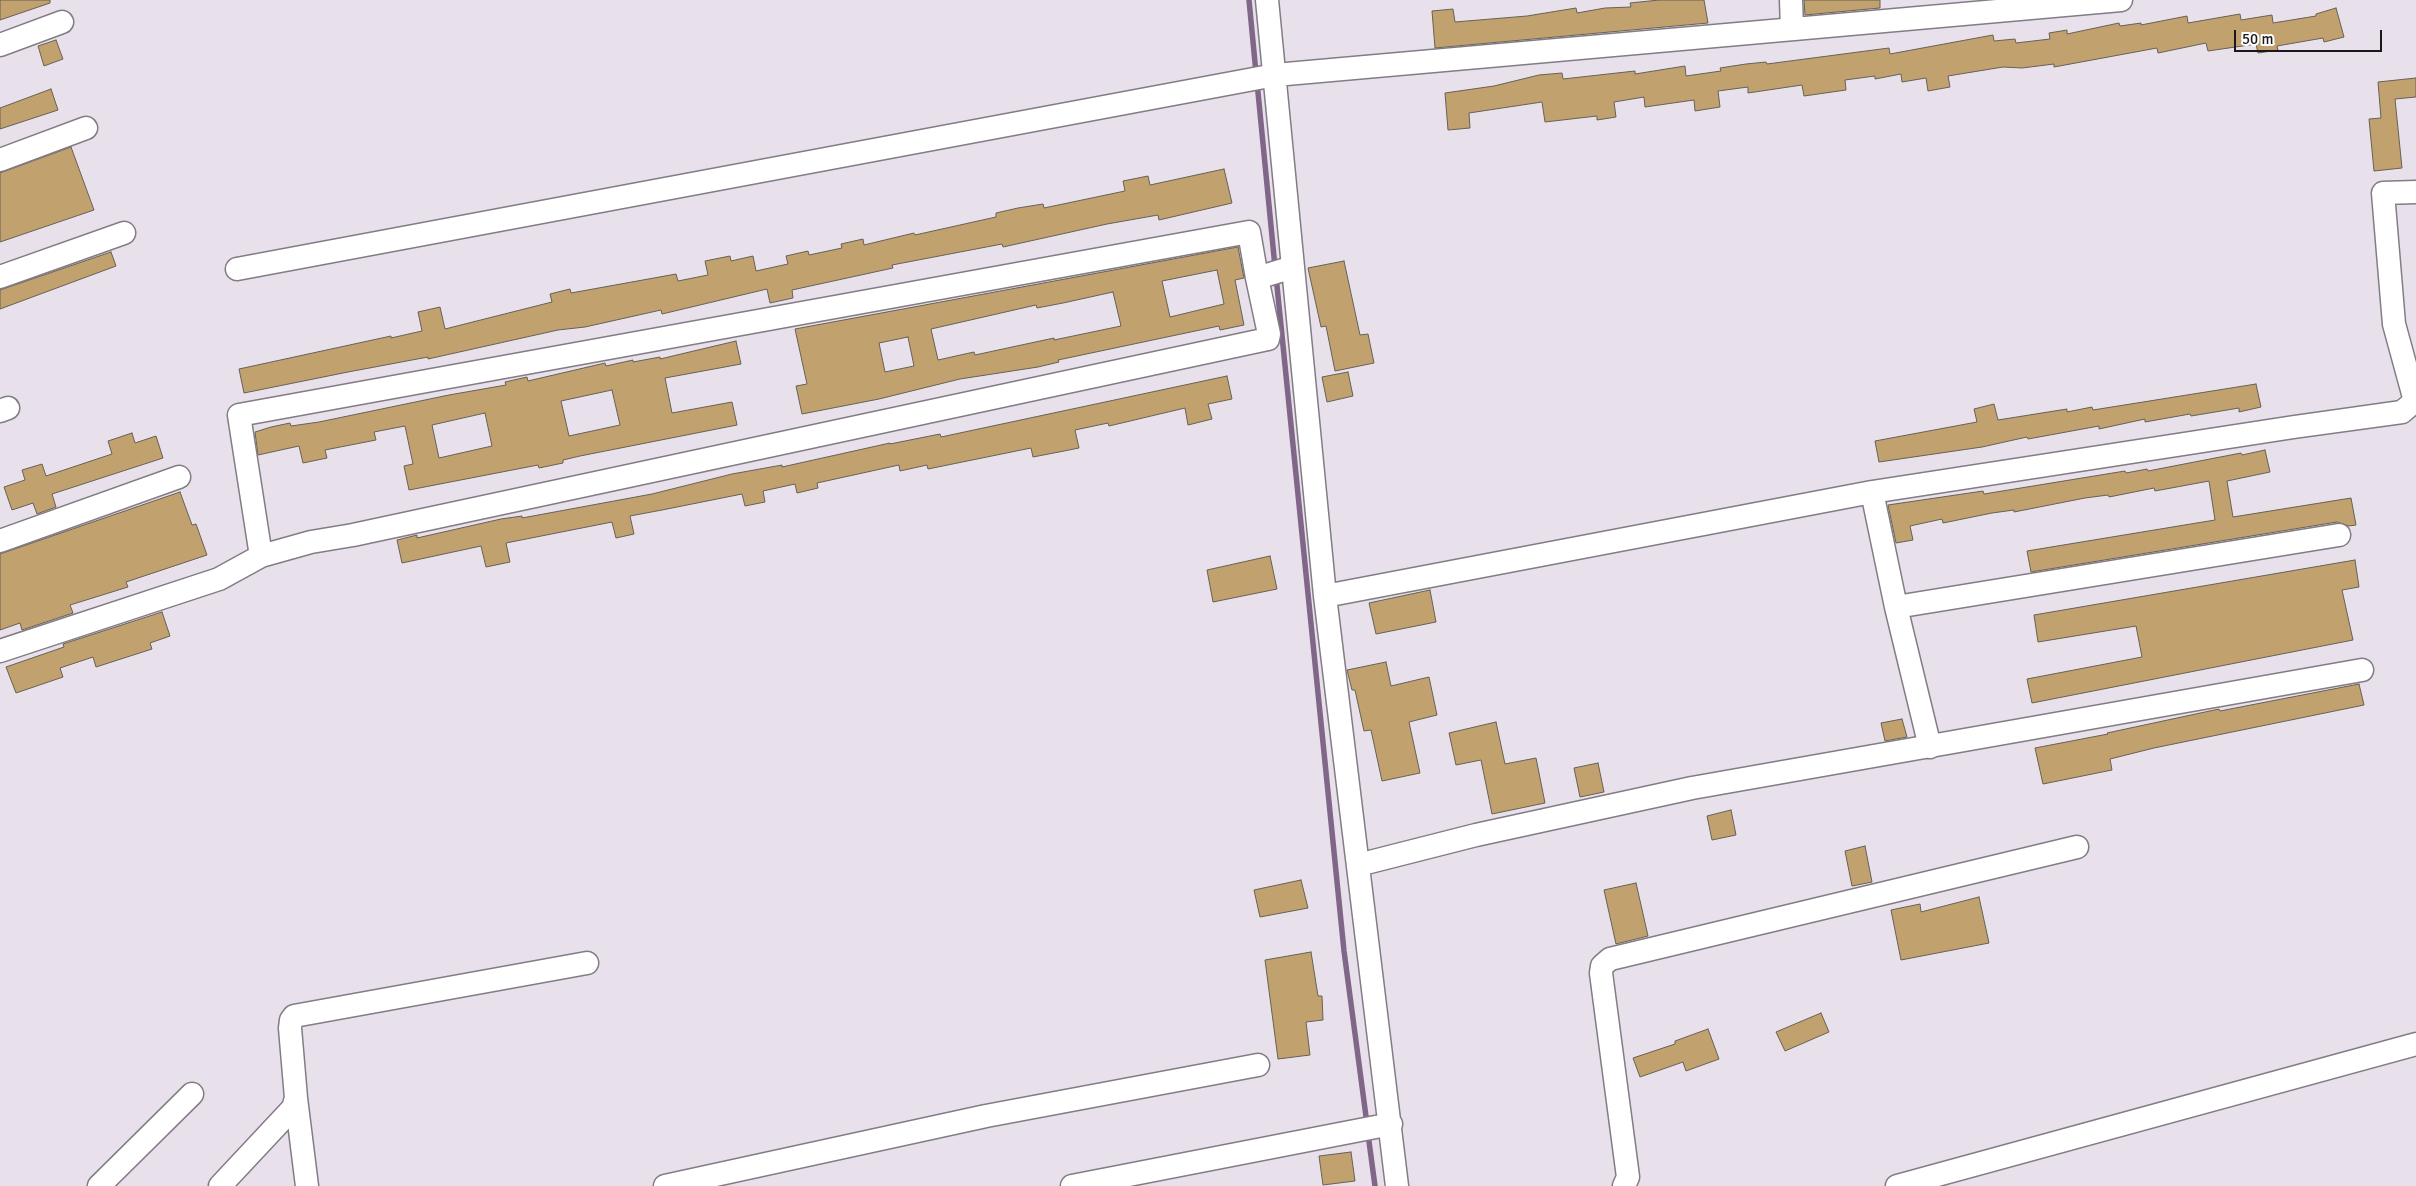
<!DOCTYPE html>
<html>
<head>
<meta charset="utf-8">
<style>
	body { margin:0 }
	#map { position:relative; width:2416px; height:1186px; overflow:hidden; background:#e8e1eb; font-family:Signika,sans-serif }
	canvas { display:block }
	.scale { position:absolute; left:2234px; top:30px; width:148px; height:22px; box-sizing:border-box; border:2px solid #1b181c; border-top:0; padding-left:6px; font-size:15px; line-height:18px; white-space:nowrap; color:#1b181c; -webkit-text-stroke:4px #fff; paint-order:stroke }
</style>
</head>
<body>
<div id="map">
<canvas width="2416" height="1186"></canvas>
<div class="scale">50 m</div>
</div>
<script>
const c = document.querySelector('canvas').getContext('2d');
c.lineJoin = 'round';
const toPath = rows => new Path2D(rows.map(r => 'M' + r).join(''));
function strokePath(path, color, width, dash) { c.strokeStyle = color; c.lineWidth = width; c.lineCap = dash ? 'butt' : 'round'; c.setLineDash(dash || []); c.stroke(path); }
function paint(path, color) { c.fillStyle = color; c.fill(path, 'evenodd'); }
strokePath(toPath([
	[1249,0,1256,73],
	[1257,82,1275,267],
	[1276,276,1344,951,1367,1124],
	[1368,1134,1375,1186]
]), '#806688', 5.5);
const building = toPath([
	[0,0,50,0,50,3,0,20,0,0],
	[1659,0,1704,0,1708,23,1435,48,1432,11,1453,9,1455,22,1527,16,1576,8,1577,13,1605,8,1631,7,1630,3,1659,0],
	[1804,0,1880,0,1880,8,1805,15,1804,0],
	[2336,8,2344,37,2324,42,2323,38,2277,46,2278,50,2258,53,2256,44,2208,51,2206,43,2158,53,2157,48,2054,67,2054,64,2022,68,2003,67,1948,76,1950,87,1928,91,1926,78,1902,82,1901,74,1875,79,1875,76,1845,80,1846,90,1804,96,1802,85,1748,93,1748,87,1718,91,1720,107,1695,111,1694,100,1645,107,1644,97,1614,102,1616,117,1597,120,1597,116,1545,122,1542,102,1469,113,1470,128,1448,130,1445,93,1494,86,1539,75,1562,73,1563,79,1635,71,1635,74,1685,66,1686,76,1721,71,1720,68,1746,64,1766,62,1767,64,1889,48,1890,54,1993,35,1994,41,2015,39,2016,43,2050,39,2049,33,2067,30,2067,34,2119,23,2120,26,2141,23,2141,25,2187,16,2188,23,2240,14,2241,20,2272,15,2273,23,2316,16,2316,14,2336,8],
	[56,40,63,59,44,66,38,46,56,40],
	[2416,78,2416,97,2395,99,2402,168,2374,171,2369,119,2381,118,2378,82,2416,78],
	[51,89,58,110,0,129,0,108,51,89],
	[71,147,94,210,0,242,0,173,71,147],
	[1224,169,1232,203,1159,220,1158,215,1107,224,1003,247,1002,244,892,265,893,268,792,290,793,298,770,303,767,289,662,314,661,310,585,327,558,330,428,359,428,357,348,372,244,393,239,369,391,336,391,338,422,331,418,312,440,307,445,329,552,302,550,294,570,289,571,293,676,274,678,281,708,275,705,261,730,256,731,261,753,256,756,271,788,264,786,256,808,251,809,255,842,248,841,244,863,239,864,245,914,233,915,235,996,217,996,213,1018,208,1043,204,1044,208,1125,191,1123,181,1148,176,1150,185,1224,169],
	[1238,247,1244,278,1235,280,1244,325,1220,330,1219,326,1058,360,1059,362,1038,367,960,379,879,399,802,414,796,386,807,384,795,329,1238,247],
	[1217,270,1224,304,1170,317,1162,281,1217,270],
	[1113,292,1121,326,1054,340,1054,338,975,355,974,352,938,360,931,329,1036,305,1037,308,1063,303,1113,292],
	[908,337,914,366,885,372,879,343,908,337],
	[111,252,116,266,0,309,0,290,111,252],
	[1344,261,1360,335,1368,334,1374,363,1335,371,1326,326,1321,327,1308,268,1344,261],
	[736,341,741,364,665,378,672,413,732,402,737,425,580,456,563,460,563,463,539,468,538,465,409,490,404,466,413,464,405,426,374,432,376,440,325,450,327,458,303,463,299,446,258,455,255,432,271,427,290,423,291,426,319,422,449,395,506,385,505,382,527,377,528,381,605,363,606,366,633,360,633,362,660,357,660,359,736,341],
	[612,390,620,425,569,436,561,401,612,390],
	[485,413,492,446,439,458,432,425,485,413],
	[1348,372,1353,396,1327,402,1322,377,1348,372],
	[1227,376,1232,399,1208,404,1212,419,1188,425,1185,408,1109,426,1108,423,1075,430,1079,448,1059,452,1033,457,1031,448,928,469,927,465,900,471,899,465,817,483,818,488,797,493,795,484,763,491,765,502,745,506,742,494,662,510,630,516,634,534,616,538,612,522,506,543,510,562,486,567,481,546,402,563,397,540,417,535,417,538,501,519,522,516,522,518,652,494,732,474,782,465,782,467,890,443,890,444,940,434,941,437,1227,376],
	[2256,384,2261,407,2239,412,2239,408,2191,416,2190,414,2145,422,2145,419,2099,429,2099,426,2028,439,2027,437,1982,447,1879,462,1875,441,1977,422,1974,409,1994,404,1998,420,2067,409,2067,412,2092,407,2093,410,2256,384],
	[132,433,135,443,156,436,163,458,52,494,56,507,37,514,33,503,12,510,4,487,25,480,22,470,42,464,46,476,112,454,108,441,132,433],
	[2265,450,2270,472,2227,481,2233,517,2351,498,2356,525,2349,526,2337,522,2031,572,2027,551,2215,520,2209,481,2155,491,2154,488,2109,497,2108,495,2085,498,2014,512,2014,510,1992,513,1943,523,1942,519,1910,526,1913,540,1896,543,1888,505,1983,491,1984,494,2125,471,2126,473,2147,469,2148,471,2241,453,2242,455,2265,450],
	[180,492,192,525,196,524,207,555,126,582,128,587,70,605,73,613,22,630,20,623,0,630,0,554,180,492],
	[1270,556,1277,589,1213,602,1207,570,1270,556],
	[2355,560,2359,587,2342,590,2353,640,2032,703,2027,679,2142,657,2136,626,2038,642,2034,615,2355,560],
	[1430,590,1436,622,1376,634,1369,603,1430,590],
	[162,612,170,636,150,643,152,649,96,667,93,657,60,668,63,677,16,693,6,667,64,647,63,644,162,612],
	[1386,662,1391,686,1429,677,1437,715,1409,722,1420,773,1382,781,1371,730,1364,731,1355,690,1352,690,1347,670,1386,662],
	[2359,684,2364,705,2154,748,2110,759,2112,770,2043,784,2035,748,2108,734,2107,733,2219,709,2220,711,2359,684],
	[1902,719,1907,737,1885,741,1881,723,1902,719],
	[1496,722,1505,764,1536,758,1545,803,1492,814,1481,760,1456,765,1449,733,1496,722],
	[1598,763,1604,792,1580,797,1574,768,1598,763],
	[1731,810,1736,835,1712,840,1707,816,1731,810],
	[1865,846,1872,882,1852,886,1845,851,1865,846],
	[1301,880,1308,908,1260,917,1254,890,1301,880],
	[1636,883,1648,936,1616,944,1604,890,1636,883],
	[1979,897,1989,943,1901,960,1891,910,1920,904,1921,912,1979,897],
	[1311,952,1318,996,1322,996,1323,1020,1306,1022,1310,1055,1278,1059,1265,960,1311,952],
	[1821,1013,1829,1032,1785,1051,1776,1032,1821,1013],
	[1708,1029,1719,1059,1686,1071,1683,1062,1640,1077,1633,1058,1675,1044,1675,1041,1708,1029],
	[1351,1152,1355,1181,1323,1185,1319,1156,1351,1152]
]);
paint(building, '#c1a16d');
strokePath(building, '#666057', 1);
const minor = toPath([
	[1267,0,1325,596,1397,1186],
	[1791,0,1792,29],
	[0,45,62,22],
	[0,160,86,128],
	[237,269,1275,75,2121,0],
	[0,277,124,233],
	[0,411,8,408],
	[1872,492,2294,427,2402,412,2415,401,2394,324,2383,193,2416,192],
	[0,541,179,477],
	[261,556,239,415,1249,232,1257,278,1293,267],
	[1325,596,1872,492,1896,607,1930,747],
	[1896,607,2339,535],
	[0,651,219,579,261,556,311,542,353,535,1263,340,1268,339,1269,334,1257,278],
	[1358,865,1476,835,1692,788,2362,670],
	[296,1098,307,1186],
	[99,1186,192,1094],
	[220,1186,293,1108,296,1098,290,1028,291,1020,294,1016,587,963],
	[665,1186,986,1116,1258,1065],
	[1072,1186,1391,1124],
	[1624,1186,1628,1177,1601,973,1602,966,1610,959,2077,847],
	[1897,1186,2416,1044]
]);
strokePath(minor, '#837c85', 25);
strokePath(minor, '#fff', 22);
</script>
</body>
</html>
